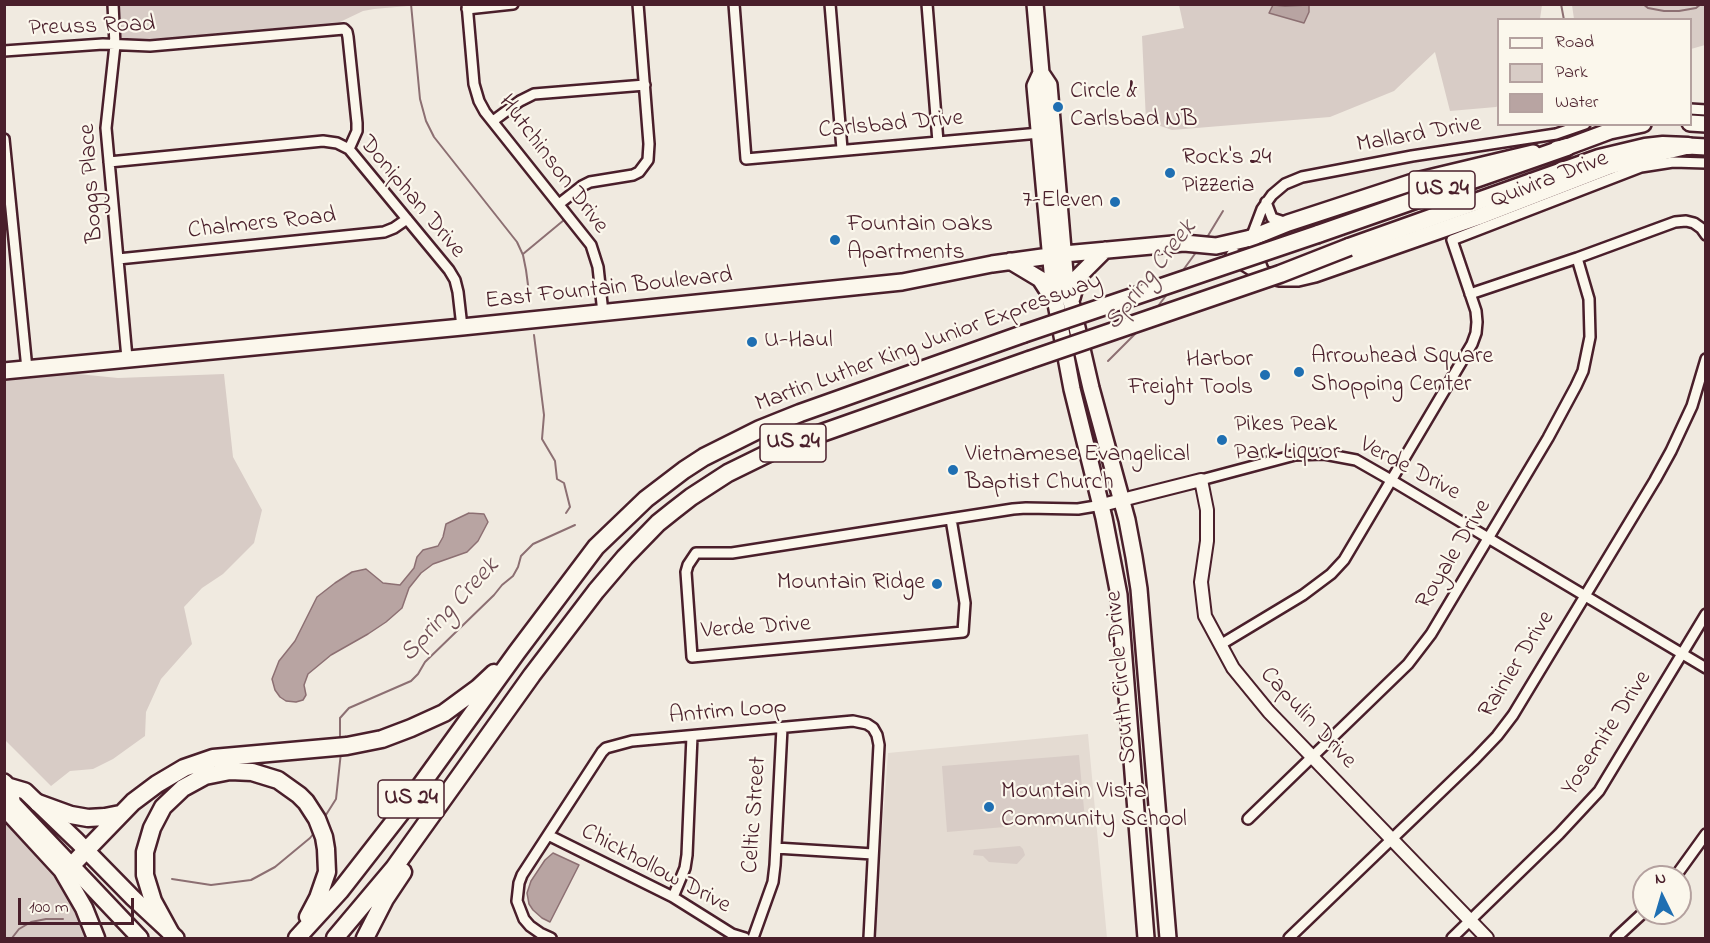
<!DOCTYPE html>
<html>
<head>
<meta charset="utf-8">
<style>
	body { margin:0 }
	#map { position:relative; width:1710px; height:943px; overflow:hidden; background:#f0eae0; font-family:"Indie Flower",sans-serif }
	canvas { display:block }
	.frame { position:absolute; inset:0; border:6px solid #4a1f2b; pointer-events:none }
	.legend { position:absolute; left:1497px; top:18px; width:195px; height:108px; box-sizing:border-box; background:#fbf7ec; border:2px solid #b4a19f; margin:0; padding:8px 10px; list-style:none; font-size:18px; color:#4a1f2b }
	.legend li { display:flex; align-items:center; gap:12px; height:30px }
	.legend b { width:30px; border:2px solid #b4a19f }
	.north { position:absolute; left:1632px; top:865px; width:60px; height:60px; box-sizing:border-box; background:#fbf7ec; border:2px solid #b4a19f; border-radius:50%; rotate:355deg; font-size:16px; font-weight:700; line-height:24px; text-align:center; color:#4a1f2b }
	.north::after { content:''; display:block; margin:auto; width:21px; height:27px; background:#1f6fb2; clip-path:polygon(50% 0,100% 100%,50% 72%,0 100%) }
	.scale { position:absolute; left:18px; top:898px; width:116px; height:27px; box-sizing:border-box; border:3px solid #4a1f2b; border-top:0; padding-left:8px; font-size:18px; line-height:21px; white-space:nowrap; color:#4a1f2b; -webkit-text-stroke:4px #fbf7ec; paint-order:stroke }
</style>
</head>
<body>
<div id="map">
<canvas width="1710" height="943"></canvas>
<div class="frame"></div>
<ul class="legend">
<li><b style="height:8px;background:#fbf7ec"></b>Road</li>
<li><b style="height:16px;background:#d8ccc6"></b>Park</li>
<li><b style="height:16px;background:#b8a4a2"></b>Water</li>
</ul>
<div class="north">N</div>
<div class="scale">100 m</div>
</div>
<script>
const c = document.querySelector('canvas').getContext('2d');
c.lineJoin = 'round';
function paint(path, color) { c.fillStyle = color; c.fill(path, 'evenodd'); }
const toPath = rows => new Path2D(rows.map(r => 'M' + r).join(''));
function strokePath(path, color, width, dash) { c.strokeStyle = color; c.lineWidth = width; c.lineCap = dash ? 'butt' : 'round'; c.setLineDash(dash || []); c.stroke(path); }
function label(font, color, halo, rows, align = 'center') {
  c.font = font + ' "Indie Flower",sans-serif'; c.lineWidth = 4.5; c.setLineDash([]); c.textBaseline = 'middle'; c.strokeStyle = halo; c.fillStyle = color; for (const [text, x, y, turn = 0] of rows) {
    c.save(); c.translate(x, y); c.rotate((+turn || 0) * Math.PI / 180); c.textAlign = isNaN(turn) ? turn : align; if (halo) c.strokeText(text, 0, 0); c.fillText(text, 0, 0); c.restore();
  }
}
paint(toPath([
	[1088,734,1107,938,874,938,888,753]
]), '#e4dbd2');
paint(toPath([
	[408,4,408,6,374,9,363,11,340,22,163,39,127,41,121,37,120,5],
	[1179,5,1542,5,1540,19,1498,20,1498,106,1496,107,1450,111,1435,52,1394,91,1330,117,1172,130,1146,121,1142,36,1184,28],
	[1572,5,1705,5,1705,45,1691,49,1690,20,1574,19],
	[27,369,118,378,224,374,233,457,262,510,254,543,223,574,202,588,184,607,192,644,161,679,146,712,145,736,113,759,93,769,70,771,51,786,5,740,4,371],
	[1079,755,1085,820,947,832,942,766],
	[4,815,69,892,89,938,5,938],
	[1020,846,1023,849,1025,855,1017,864,989,862,983,856,973,855,974,850]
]), '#d8ccc6');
const water = toPath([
	[1273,5,1285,6,1309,5,1309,12,1304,23,1269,13,1273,5],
	[469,513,484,514,488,522,478,541,467,552,433,564,421,573,409,588,402,608,386,622,368,634,331,655,308,674,304,685,306,695,303,700,296,702,286,701,280,697,275,690,272,679,279,661,295,641,317,597,335,583,352,572,366,569,383,583,400,585,414,568,417,557,423,550,438,546,443,537,446,524,469,513],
	[553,853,579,865,550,922,542,918,533,910,529,904,527,893,531,881,545,860,553,853]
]);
paint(water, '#b8a4a2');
strokePath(water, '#8c6f72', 1.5);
strokePath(toPath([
	[411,4,420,99,426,121,434,137,517,242,523,255,526,270,530,300],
	[1561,4,1564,20],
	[1643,4,1648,8,1664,11,1679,11,1696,8,1701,4],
	[1206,239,1223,211],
	[523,254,564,220],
	[1181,273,1197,251],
	[1155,310,1168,293],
	[534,335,544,415,542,439,555,461,557,479,564,483,570,507,566,513],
	[1108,361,1138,331],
	[340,741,340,718,349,708,411,681,418,674,425,662,494,595,502,585,513,576,518,567,521,556,533,544,575,525],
	[324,818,336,799,341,752],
	[172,879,211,885,251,880,275,867,310,838,314,833],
	[12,938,19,929,31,922,46,919,63,919]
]), '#8c6f72', 2);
const minor = toPath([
	[113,4,115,45,106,128,127,358],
	[467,4,474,84,479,101,485,112,591,245,598,267,603,313],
	[734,4,746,159,1040,133],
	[830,4,842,149],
	[927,4,938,142],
	[467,9,513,4],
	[4,51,103,44,150,46,344,29,347,32,348,37,357,123,357,131,349,149],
	[1690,109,1706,110],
	[493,121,520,101,534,94,645,85],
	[4,139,27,369],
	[109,162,323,141,337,143,349,149,449,270,455,280,458,292,462,327],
	[1266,202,1272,218,1287,223],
	[559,204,582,186,590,182,633,175,639,172,648,160,649,144,638,4],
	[118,259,384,232,394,228,407,219],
	[1265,275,1251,238,1262,209,1272,195,1285,184,1302,177,1412,156,1556,134,1585,124],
	[1470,294,1577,258,1675,222,1686,221,1694,223,1701,228,1706,235],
	[1201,480,1295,455,1324,454,1356,460,1391,480,1706,668],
	[951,519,965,603,963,632,692,657,686,572,688,565,696,553,732,553,1013,509,1026,508,1078,509,1102,505],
	[1220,645,1303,595,1331,574,1344,560,1472,344,1476,333,1477,322,1476,311,1452,240,1641,167,1673,162,1706,163],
	[1248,819,1408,664,1431,634,1548,438,1576,386,1583,371,1590,337,1589,299,1577,258],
	[548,835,673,897,732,934,745,938],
	[776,848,873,854],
	[1675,877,1706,834],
	[673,897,685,868,687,855,692,736],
	[551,938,540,933,530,926,524,919,517,901,519,883,522,875,602,752,606,748,632,741,853,721,867,724,873,728,877,735,879,745,869,938],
	[753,938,773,882,775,865,782,728],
	[1289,938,1475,759,1497,736,1513,715,1655,480,1671,451,1692,406,1706,359],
	[1452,938,1559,834,1599,791,1706,614],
	[1616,938,1644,912]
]);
const tertiary = toPath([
	[1102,505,1201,480,1207,510,1207,541,1201,582,1205,616,1233,668,1269,712,1487,938]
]);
const primary = toPath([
	[1035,4,1041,73,1049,85,1065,273,1069,293,1091,388,1127,520,1134,557,1139,589,1168,938],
	[1041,73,1035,86,1054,293,1072,389,1104,518,1119,595,1146,938],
	[1234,256,1265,275],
	[1010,261,1040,279,1053,299],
	[1072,298,1078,277,1105,250],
	[4,371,462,327,902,282,992,264,1064,254,1184,243,1216,246,1251,238],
	[4,782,8,786,13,804,140,938],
	[8,786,25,791,77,841,133,898,176,938]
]);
const trunk = toPath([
	[1690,123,1706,124],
	[1557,149,1567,147,1610,131,1643,124],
	[1251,238,1288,223,1416,181,1533,153],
	[1272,276,1280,278,1298,278,1315,274,1478,217,1610,166,1634,159,1688,146,1706,147]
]);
const motorway = toPath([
	[1318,234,1567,147],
	[1349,247,1599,158,1645,147,1663,145,1688,146],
	[38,803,71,815,88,818,105,817,120,814],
	[4,807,62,870,84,908,96,938],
	[71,866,133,802,157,784,184,768,213,758,347,746,382,739,411,728,444,713,478,688,494,673],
	[170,932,153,901,145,875,145,852,152,828,163,807,183,788,205,776,230,771,252,772,278,780,299,795,306,802,317,819,324,837,326,849,327,872,318,898,308,917],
	[297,938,340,891,400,814,517,652,596,547,646,499,684,470,704,457,760,429,800,413,1023,334],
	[335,938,394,868,532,675,596,591,625,557,658,523,673,511,691,497,728,473,779,448,1029,360],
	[365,938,385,899,403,872]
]);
strokePath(minor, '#4a1f2b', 14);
strokePath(tertiary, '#4a1f2b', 16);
strokePath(primary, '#4a1f2b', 20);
strokePath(trunk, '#4a1f2b', 20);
strokePath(motorway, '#4a1f2b', 21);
strokePath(minor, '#fbf7ec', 9);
strokePath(tertiary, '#fbf7ec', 12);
strokePath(primary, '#fbf7ec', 15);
strokePath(trunk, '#fbf7ec', 15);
strokePath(motorway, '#fbf7ec', 16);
const motorwayBridge = toPath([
	[1023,334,1318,234],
	[1029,360,1280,274,1349,247]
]);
strokePath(motorwayBridge, '#4a1f2b', 21, []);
strokePath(motorwayBridge, '#fbf7ec', 16);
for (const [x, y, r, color] of [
	[1058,107,6,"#1f6fb2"],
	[1170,173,6,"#1f6fb2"],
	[1115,202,6,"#1f6fb2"],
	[835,240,6,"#1f6fb2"],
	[752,342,6,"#1f6fb2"],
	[1299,372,6,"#1f6fb2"],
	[1265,375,6,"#1f6fb2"],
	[1222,440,6,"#1f6fb2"],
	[953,470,6,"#1f6fb2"],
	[937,584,6,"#1f6fb2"],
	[989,807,6,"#1f6fb2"]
]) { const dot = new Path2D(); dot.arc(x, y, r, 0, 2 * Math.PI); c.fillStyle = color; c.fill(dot); strokePath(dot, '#fbf7ec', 2); }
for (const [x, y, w] of [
	[1442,190,66],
	[793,443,66],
	[411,799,66]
]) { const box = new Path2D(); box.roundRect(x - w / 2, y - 19, w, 38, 4.5); c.fillStyle = '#fbf7ec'; c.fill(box); strokePath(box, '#4a1f2b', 1.5); }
label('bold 22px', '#4a1f2b', null, [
	["US 24",1442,190],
	["US 24",793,443],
	["US 24",411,799]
]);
label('24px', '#4a1f2b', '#fbf7ec', [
	["Preuss Road",92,28,-2],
	["Carlsbad Drive",891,126,-5],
	["Mallard Drive",1419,136,-10],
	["Hutchinson Drive",552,165,53],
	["Quivira Drive",1550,181,-21],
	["Boggs Place",93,183,-94],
	["Doniphan Drive",411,198,50],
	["Chalmers Road",262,225,-6],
	["East Fountain Boulevard",609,290,-6],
	["Martin Luther King Junior Expressway",929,344,-20],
	["Verde Drive",1409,470,28],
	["Royale Drive",1455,555,-59],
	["Verde Drive",756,629,-4],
	["Rainier Drive",1518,665,-58],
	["South Circle Drive",1123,677,-95],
	["Antrim Loop",728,713,-5],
	["Capulin Drive",1307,719,47],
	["Yosemite Drive",1608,734,-57],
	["Celtic Street",756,815,-86],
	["Chickhollow Drive",655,870,28]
]);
label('24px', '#4a1f2b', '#fbf7ec', [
	["Circle &",1070,93],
	["Carlsbad NB",1070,121],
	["Rock's 24",1182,159],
	["Pizzeria",1182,187],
	["7-Eleven",1103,202,"right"],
	["Fountain Oaks",847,226],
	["Apartments",847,254],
	["U-Haul",764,342],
	["Arrowhead Square",1311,358],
	["Shopping Center",1311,386],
	["Harbor",1253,361,"right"],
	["Freight Tools",1253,389,"right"],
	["Pikes Peak",1234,426],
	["Park Liquor",1234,454],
	["Vietnamese Evangelical",965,456],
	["Baptist Church",965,484],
	["Mountain Ridge",925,584,"right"],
	["Mountain Vista",1001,793],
	["Community School",1001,821]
], 'left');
label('italic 26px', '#704e55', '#fbf7ec', [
	["Spring Creek",1152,276,-52],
	["Spring Creek",451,611,-47]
]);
</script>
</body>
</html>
